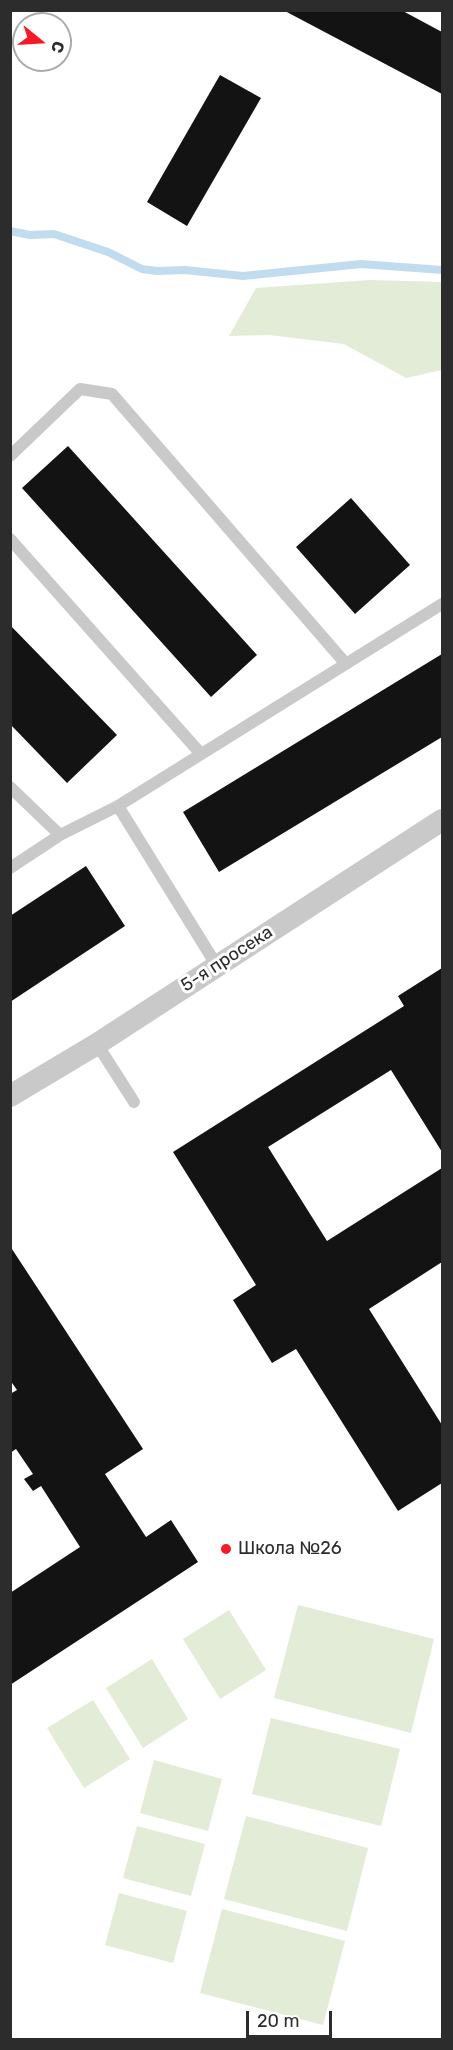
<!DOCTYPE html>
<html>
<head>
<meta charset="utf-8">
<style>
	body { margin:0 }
	#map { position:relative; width:453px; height:2050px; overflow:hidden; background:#fff; font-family:Rubik,sans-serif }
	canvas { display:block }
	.frame { position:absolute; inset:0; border:12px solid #2c2c2c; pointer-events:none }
	.north { position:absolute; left:12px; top:12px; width:60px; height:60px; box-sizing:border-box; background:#fff; border:2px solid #ababab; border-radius:50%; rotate:108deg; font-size:16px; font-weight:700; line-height:24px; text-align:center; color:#2c2c2c }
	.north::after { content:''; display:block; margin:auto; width:21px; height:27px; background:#f71a26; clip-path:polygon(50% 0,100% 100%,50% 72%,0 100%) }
	.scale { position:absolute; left:246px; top:2011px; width:86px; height:27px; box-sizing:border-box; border:3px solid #2c2c2c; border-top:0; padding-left:8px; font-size:18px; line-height:21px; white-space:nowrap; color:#2c2c2c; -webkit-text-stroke:4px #fff; paint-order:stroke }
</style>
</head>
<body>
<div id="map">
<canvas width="453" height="2050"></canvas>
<div class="frame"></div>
<div class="north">С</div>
<div class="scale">20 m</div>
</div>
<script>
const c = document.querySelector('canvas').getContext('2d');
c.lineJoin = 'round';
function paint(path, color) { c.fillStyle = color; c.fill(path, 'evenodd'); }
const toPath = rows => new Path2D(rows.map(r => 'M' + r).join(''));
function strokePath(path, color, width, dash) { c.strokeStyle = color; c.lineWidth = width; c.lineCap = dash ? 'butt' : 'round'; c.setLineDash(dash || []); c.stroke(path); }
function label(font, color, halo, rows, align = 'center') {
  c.font = font + ' Rubik,sans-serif'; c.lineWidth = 6; c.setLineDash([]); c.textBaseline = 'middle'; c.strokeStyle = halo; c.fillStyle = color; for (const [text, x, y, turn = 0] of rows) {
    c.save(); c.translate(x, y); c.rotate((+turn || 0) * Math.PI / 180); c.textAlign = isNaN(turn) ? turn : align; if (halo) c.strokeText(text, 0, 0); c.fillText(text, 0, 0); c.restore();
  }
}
paint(toPath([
	[369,280,442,282,442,370,406,378,344,344,269,335,229,336,256,288],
	[298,1605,434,1639,411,1733,274,1698],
	[229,1610,266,1670,220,1699,183,1639],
	[152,1659,188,1719,143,1748,106,1688],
	[93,1700,130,1759,84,1788,47,1728],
	[271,1718,400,1749,381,1826,252,1794],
	[154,1760,222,1779,208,1831,140,1813],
	[246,1816,368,1848,347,1931,224,1899],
	[137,1826,205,1844,191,1896,123,1878],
	[119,1893,187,1911,173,1963,105,1945],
	[222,1909,345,1941,323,2025,200,1993]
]), '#e2ecd7');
strokePath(toPath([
	[10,231,30,235,54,234,108,252,142,269,157,271,185,270,243,276,361,264,442,270]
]), '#c1dcee', 8);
paint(toPath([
	[283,10,401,10,442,32,442,94],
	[220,75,261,98,187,226,147,202],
	[68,446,257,655,211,697,22,488],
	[351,498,410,565,355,614,296,547],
	[10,625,117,735,67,783,10,724],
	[442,654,442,737,219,872,183,812],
	[86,866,125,926,10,1002,10,916],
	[442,968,442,1152,391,1070,268,1147,327,1241,442,1168,442,1262,369,1309,442,1425,442,1483,398,1511,296,1349,272,1363,233,1300,256,1285,173,1152,404,1006,398,996],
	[10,1246,143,1449,105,1474,146,1537,171,1520,198,1562,10,1685,10,1593,80,1547,41,1486,33,1491,24,1479,33,1474,16,1449,10,1453,10,1394,17,1390,10,1380]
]), '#131313');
strokePath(toPath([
	[10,456,80,389,112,394,346,664],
	[10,539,201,754],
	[10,787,60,835,10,868],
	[118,806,442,604],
	[60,835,118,806,217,966],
	[97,1044,134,1102]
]), '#c9c9c9', 12);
strokePath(toPath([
	[10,1096,97,1044,442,820]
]), '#c9c9c9', 22);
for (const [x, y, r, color] of [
	[226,1549,6,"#f71a26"]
]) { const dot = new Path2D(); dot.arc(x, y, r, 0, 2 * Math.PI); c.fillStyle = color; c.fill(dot); strokePath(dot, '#fff', 2); }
label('18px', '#2c2c2c', '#fff', [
	["5-я просека",227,959,-33]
]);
label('18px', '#2c2c2c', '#fff', [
	["Школа №26",238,1549]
], 'left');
</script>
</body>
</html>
